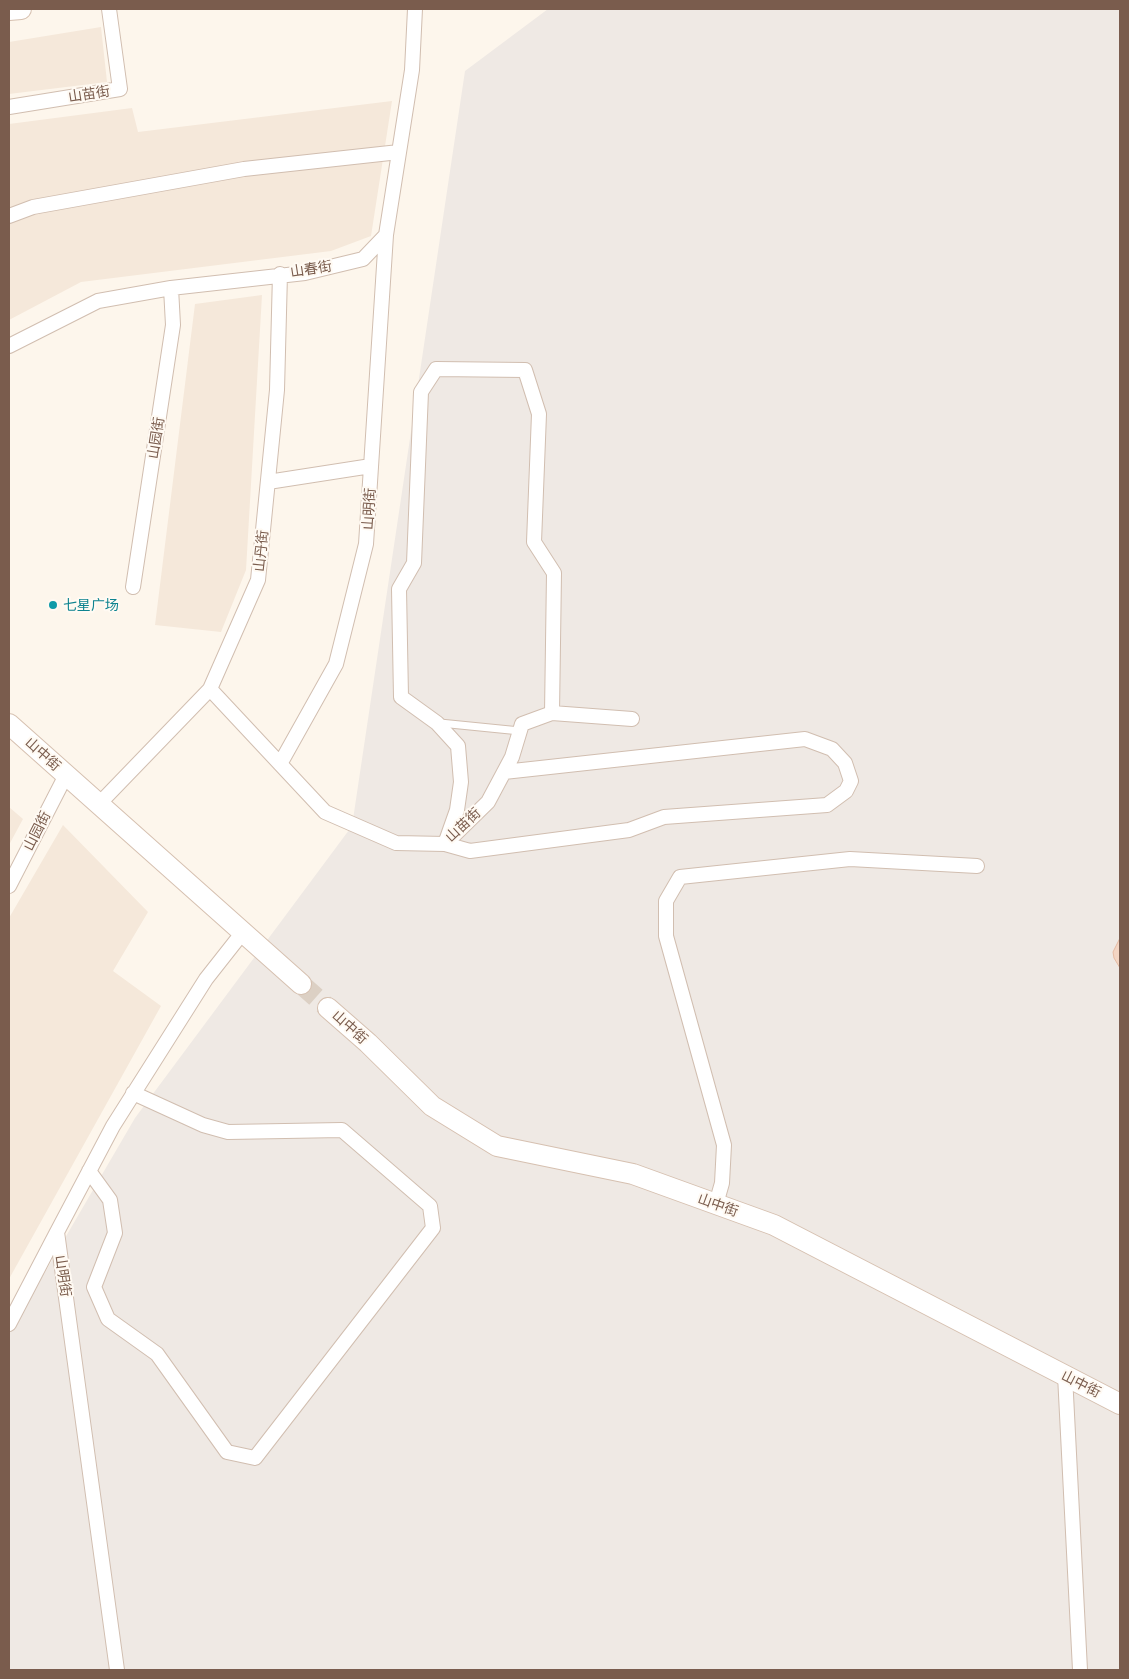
<!DOCTYPE html>
<html>
<head>
<meta charset="utf-8">
<style>
	body { margin:0 }
	#map { position:relative; width:1129px; height:1679px; overflow:hidden; background:#fdf6ec; font-family:Commissioner,sans-serif }
	canvas { display:block }
	.frame { position:absolute; inset:0; border:10px solid #7a5c4d; pointer-events:none }
</style>
</head>
<body>
<div id="map">
<canvas width="1129" height="1679"></canvas>
<div class="frame"></div>
</div>
<script>
const c = document.querySelector('canvas').getContext('2d');
c.lineJoin = 'round';
function paint(path, color) { c.fillStyle = color; c.fill(path, 'evenodd'); }
const toPath = rows => new Path2D(rows.map(r => 'M' + r).join(''));
function strokePath(path, color, width, dash) { c.strokeStyle = color; c.lineWidth = width; c.lineCap = dash ? 'butt' : 'round'; c.setLineDash(dash || []); c.stroke(path); }
function label(font, color, halo, rows, align = 'center') {
  c.font = font + ' Commissioner,"Noto Sans SC",sans-serif'; c.lineWidth = 4; c.setLineDash([]); c.textBaseline = 'middle'; c.strokeStyle = halo; c.fillStyle = color; for (const [text, x, y, turn = 0] of rows) {
    c.save(); c.translate(x, y); c.rotate((+turn || 0) * Math.PI / 180); c.textAlign = isNaN(turn) ? turn : align; if (halo) c.strokeText(text, 0, 0); c.fillText(text, 0, 0); c.restore();
  }
}
paint(toPath([
	[101,27,107,82,9,94,9,42],
	[392,101,371,236,331,251,81,282,9,320,9,124,132,108,138,132],
	[262,295,246,570,221,632,155,625,195,304],
	[9,807,23,819,9,845],
	[63,825,148,912,113,971,161,1006,9,1279,9,918]
]), '#f5e8da');
paint(toPath([
	[548,9,1120,9,1120,1670,9,1670,9,1334,135,1118,352,826,465,71]
]), '#efe9e4');
const building = toPath([
	[1120,938,1120,968,1114,958,1113,952,1120,938]
]);
paint(building, '#f3d5c3');
strokePath(building, '#e6bba3', 1);
strokePath(toPath([
	[301,984,328,1008]
]), '#dcd0c4', 20, [20, 10]);
const lane = toPath([
	[440,723,520,731]
]);
const street = toPath([
	[9,107,120,89,109,9],
	[9,216,33,207,244,169,399,152],
	[9,346,98,301,171,288,305,273,363,259,386,235,412,70,415,9],
	[268,482,371,466],
	[133,587,173,325,171,288],
	[210,689,325,812,396,843,445,844,488,802,512,757,522,724,552,713,632,719],
	[280,764,336,664,366,544,386,235],
	[504,772,805,739,832,749,845,763,851,781,846,791,827,805,664,817,629,830,470,851,445,844,457,810,461,782,458,746,437,723,401,697,399,589,414,563,421,392,436,369,525,370,539,414,534,542,554,573,552,713],
	[99,804,210,689,258,580,277,390,280,274],
	[9,886,66,775],
	[89,1171,110,1200,115,1233,94,1287,108,1319,157,1354,227,1452,255,1458,433,1228,430,1206,342,1130,228,1132,203,1125,133,1093],
	[716,1204,722,1183,724,1145,666,936,666,901,680,877,850,859,977,866],
	[9,1324,57,1232],
	[1065,1375,1080,1670],
	[117,1670,57,1232,113,1126,206,979,243,932]
]);
const secondary = toPath([
	[9,10,21,9],
	[9,724,301,984],
	[328,1008,368,1043,432,1106,497,1146,633,1174,774,1225,1120,1404]
]);
strokePath(lane, '#d1beb0', 9);
strokePath(street, '#d1beb0', 16);
strokePath(secondary, '#d6c0b0', 22);
strokePath(lane, '#fff', 7);
strokePath(street, '#fff', 14);
strokePath(secondary, '#fff', 20);
for (const [x, y, r, color] of [
	[53,605,5,"#0f9aa8"]
]) { const dot = new Path2D(); dot.arc(x, y, r, 0, 2 * Math.PI); c.fillStyle = color; c.fill(dot); strokePath(dot, '#fffaf3', 2); }
label('14px', '#7a5c4d', '#fffaf3', [
	["山苗街",89,94,-9],
	["山春街",311,269,-9],
	["山园街",156,438,-81],
	["山明街",369,509,-86],
	["山丹街",261,551,-84],
	["山中街",43,754,42],
	["山苗街",463,825,-43],
	["山园街",37,831,-63],
	["山中街",350,1027,42],
	["山中街",718,1205,20],
	["山明街",63,1276,82],
	["山中街",1081,1384,27]
]);
label('14px', '#0d838f', '#fffaf3', [
	["七星广场",63,605]
], 'left');
</script>
</body>
</html>
